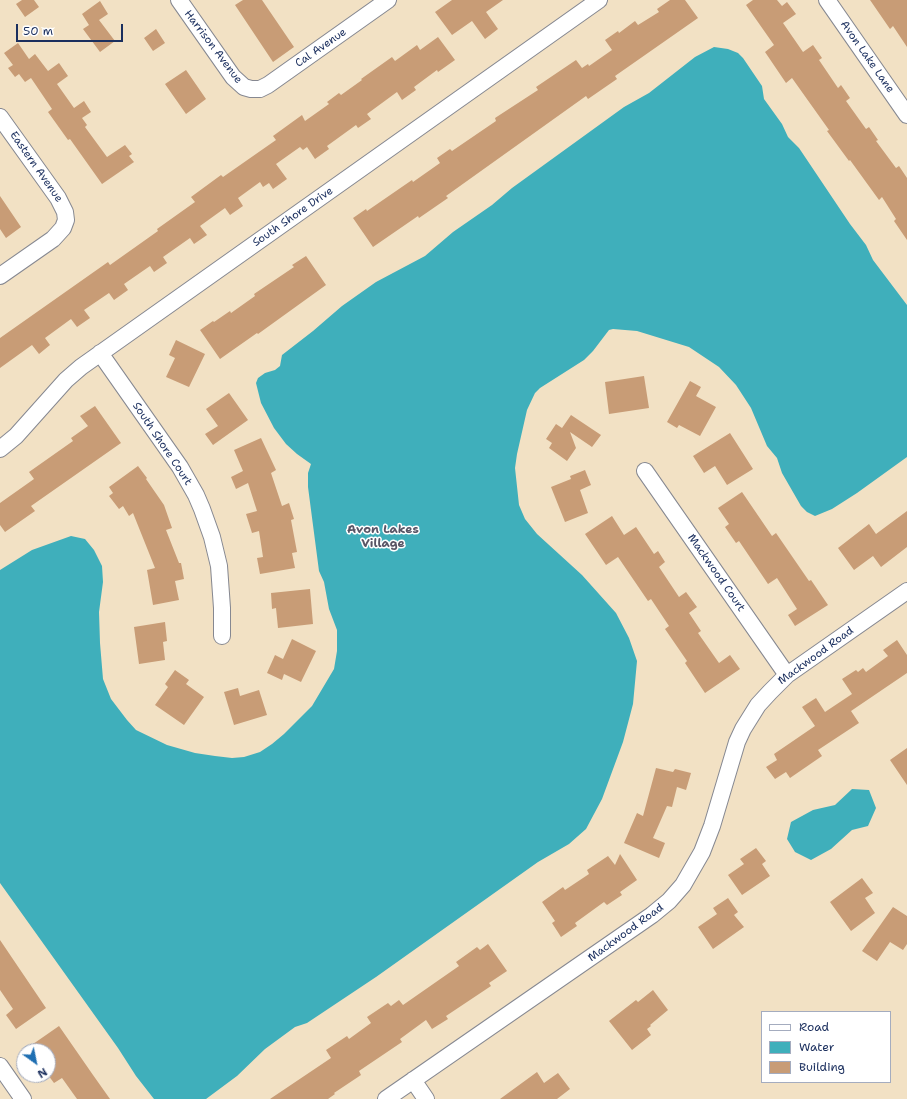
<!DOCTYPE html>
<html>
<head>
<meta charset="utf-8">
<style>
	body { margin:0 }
	#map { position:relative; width:907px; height:1099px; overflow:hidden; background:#f2e1c4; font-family:"Shantell Sans",sans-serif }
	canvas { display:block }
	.legend { position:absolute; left:761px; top:1011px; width:130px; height:72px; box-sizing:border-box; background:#fff; border:1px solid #a4acbf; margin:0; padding:5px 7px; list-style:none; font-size:12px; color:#1b2f5e }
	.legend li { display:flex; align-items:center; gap:8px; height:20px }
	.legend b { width:20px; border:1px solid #a4acbf }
	.north { position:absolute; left:16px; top:1043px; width:40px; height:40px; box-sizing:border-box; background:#fff; border:1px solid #a4acbf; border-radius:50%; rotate:147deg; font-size:11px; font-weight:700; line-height:16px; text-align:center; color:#1b2f5e }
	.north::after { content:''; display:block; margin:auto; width:14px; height:18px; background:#1f6fb2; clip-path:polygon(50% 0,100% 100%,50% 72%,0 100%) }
	.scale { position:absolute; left:16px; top:24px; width:107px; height:18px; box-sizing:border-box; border:2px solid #1b2f5e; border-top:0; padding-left:5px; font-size:12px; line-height:14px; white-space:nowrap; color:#1b2f5e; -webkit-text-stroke:3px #fff; paint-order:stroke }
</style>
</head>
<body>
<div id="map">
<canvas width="907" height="1099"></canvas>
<ul class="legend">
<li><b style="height:5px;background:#fff"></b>Road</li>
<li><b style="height:11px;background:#3fafbb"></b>Water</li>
<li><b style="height:11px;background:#c89c76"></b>Building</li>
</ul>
<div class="north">N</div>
<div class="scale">50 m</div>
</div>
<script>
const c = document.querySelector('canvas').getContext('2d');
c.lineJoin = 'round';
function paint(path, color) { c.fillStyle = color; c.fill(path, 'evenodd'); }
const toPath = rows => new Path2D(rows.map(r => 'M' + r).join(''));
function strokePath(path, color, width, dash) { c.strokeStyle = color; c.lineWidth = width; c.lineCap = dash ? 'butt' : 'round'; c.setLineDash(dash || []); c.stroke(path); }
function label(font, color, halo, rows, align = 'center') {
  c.font = font + ' "Shantell Sans",sans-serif'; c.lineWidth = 3; c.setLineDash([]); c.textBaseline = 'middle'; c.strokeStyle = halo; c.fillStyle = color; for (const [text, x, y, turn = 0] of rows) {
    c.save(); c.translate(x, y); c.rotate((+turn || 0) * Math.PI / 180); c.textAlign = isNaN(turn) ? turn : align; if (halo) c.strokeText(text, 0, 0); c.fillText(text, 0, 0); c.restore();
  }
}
paint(toPath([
	[714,47,728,49,738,53,743,58,762,86,764,99,782,124,788,137,799,148,850,224,866,245,873,260,907,305,907,457,857,493,832,509,815,516,807,512,801,506,782,473,777,458,767,446,751,408,736,385,719,367,689,347,637,331,613,329,609,330,593,351,584,360,540,388,535,393,527,410,517,454,515,468,519,505,525,519,537,534,582,575,616,613,629,638,637,661,633,704,623,742,602,799,586,829,569,844,538,862,376,977,307,1023,295,1027,265,1049,237,1076,206,1099,154,1099,136,1076,118,1048,0,883,0,570,32,550,71,536,85,539,94,550,102,566,103,582,99,612,100,643,103,679,111,699,127,720,136,730,167,745,195,753,215,756,232,758,244,757,260,752,272,744,284,734,312,706,334,669,337,651,337,630,329,609,324,582,319,571,308,487,308,473,311,464,297,454,286,444,274,428,261,403,256,383,258,378,265,373,275,370,280,366,282,355,313,331,342,306,376,282,425,256,453,232,492,205,512,188,624,107,649,93,695,57],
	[852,789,869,790,876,808,868,826,852,830,831,849,811,860,795,852,787,839,791,822,813,810,835,805]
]), '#3fafbb');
paint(toPath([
	[22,0,34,0,39,7,25,17,16,4],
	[243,0,262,0,294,47,273,62,235,5],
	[452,0,503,0,486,12,498,29,485,39,472,21,452,35,435,12],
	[670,0,685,0,698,18,615,76,617,79,588,99,586,96,446,196,448,198,419,218,418,216,373,247,353,218,366,209,367,211,412,180,413,182,440,163,437,158,450,149,452,151,496,121,495,118,538,90,536,87,576,60,582,68,588,64,589,66,612,50,605,40,618,31,619,33,635,21,638,25,659,12,657,9],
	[753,0,777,0,782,6,787,2,796,14,783,23,803,52,813,45,822,58,819,60,838,88,841,85,850,98,846,101,866,129,869,127,878,140,876,141,896,168,899,166,907,178,907,240,894,221,896,219,882,197,879,200,850,160,849,161,827,131,829,130,792,78,786,83,765,52,774,45,746,5],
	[870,0,907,0,907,47,893,26,890,29],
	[100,1,108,14,99,20,115,41,100,52,83,29,89,25,82,14],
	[156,29,165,43,153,51,144,38],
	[438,37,455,60,438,72,437,70,414,87,416,90,402,100,397,92,367,114,371,119,358,128,356,125,327,146,329,149,315,159,307,147,303,150,300,147,276,164,287,179,273,189,269,183,263,187,260,182,238,198,243,206,230,215,225,208,200,226,207,235,194,244,190,238,163,257,167,263,154,272,150,266,124,284,128,290,114,300,109,293,84,310,90,318,77,327,71,319,45,338,50,345,39,354,32,345,0,368,0,338,108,262,110,265,158,231,157,229,195,202,191,197,221,175,223,177,276,140,273,136,302,115,305,121,329,104,327,102,339,93,341,95,362,80,361,79,392,57,395,61,417,45,420,50],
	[18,43,29,59,35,54,48,71,59,63,68,76,57,84,74,108,84,101,91,112,82,118,87,125,85,127,107,157,125,145,132,154,129,156,134,162,102,184,70,139,68,140,48,112,52,109,31,78,25,82,19,74,15,77,8,68,13,65,4,53],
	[186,70,206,99,186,114,165,84],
	[0,196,21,227,6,238,0,229],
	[306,256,326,285,258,334,257,333,220,359,200,330,213,321,214,322,230,311,231,313,255,296,254,294,294,267,292,265],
	[176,340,205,354,189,387,166,377,175,358,169,355],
	[644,376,649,408,609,414,605,382],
	[690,381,701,387,696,396,716,407,700,436,679,425,677,428,667,422],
	[229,393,248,420,213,445,205,434,218,426,206,409],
	[95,406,121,443,31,506,35,511,5,532,0,525,0,503,34,479,29,472,73,441,71,438,88,426,80,416],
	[571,415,601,435,592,447,570,432,576,448,567,461,549,448,552,443,546,439,556,424,562,428],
	[730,433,753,469,727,485,715,466,704,473,693,456],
	[261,438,276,470,271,473,282,506,289,503,294,519,291,520,297,552,292,553,295,568,260,574,257,558,263,557,259,531,252,533,246,514,257,511,248,483,236,489,231,477,243,471,234,450],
	[138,466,147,478,146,479,164,505,172,528,166,530,179,563,181,563,184,579,175,581,179,600,153,605,147,570,155,568,133,513,129,516,123,506,119,509,109,496,113,493,109,487],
	[585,470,591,485,580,490,588,513,565,522,551,487,571,479,570,476],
	[742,492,772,536,776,533,809,581,811,580,828,605,795,626,788,615,797,609,777,578,768,584,739,541,736,543,725,527,729,524,718,508],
	[907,511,907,547,881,567,873,556,854,570,838,548,869,524,876,534],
	[612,516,624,535,636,527,654,554,658,551,665,562,659,567,679,597,686,592,697,607,689,613,701,631,698,633,719,663,730,655,740,669,705,693,685,663,687,661,665,629,669,626,651,599,648,601,618,557,606,565,585,534],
	[310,589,313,624,278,628,276,608,272,609,271,593],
	[165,622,167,641,163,642,165,660,139,664,134,627],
	[292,639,316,651,301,682,284,674,282,680,267,673,275,655,283,659],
	[897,640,907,655,907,673,851,711,859,723,818,750,822,756,790,778,786,772,775,779,766,767,777,760,774,754,815,726,802,707,816,698,825,712,852,694,842,679,856,670,858,672,863,668,866,672,888,656,883,650],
	[175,670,189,680,186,684,204,697,184,725,155,705,168,687,165,684],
	[238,688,240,696,259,690,267,715,234,725,224,692],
	[907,748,907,785,890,760],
	[656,768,673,772,675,769,691,773,686,790,677,787,672,807,667,806,653,838,665,843,659,858,624,843,637,813,643,816],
	[756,848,766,861,762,864,770,876,742,895,728,875,744,864,740,859],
	[620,854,637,880,620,892,622,895,607,905,604,902,575,923,577,926,561,937,552,923,555,921,542,902,563,887,565,890,589,874,587,870,608,856,615,865],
	[862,878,873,893,865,898,875,913,851,931,830,902],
	[728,898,738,912,734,915,744,927,713,949,698,927,717,914,713,908],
	[893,907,907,916,907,944,903,950,890,942,877,961,862,951],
	[0,940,46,1008,16,1029,6,1015,13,1009,0,990],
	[488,944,507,971,489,983,491,986,446,1016,448,1019,432,1029,426,1020,400,1039,402,1042,359,1071,361,1075,334,1093,335,1094,328,1099,270,1099,331,1058,326,1050,347,1036,349,1039,371,1023,367,1017,388,1003,391,1006,399,1000,403,1005,459,966,456,962,477,947,480,950],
	[653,990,668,1010,650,1025,651,1026,647,1029,651,1035,632,1050,609,1021,636,1000,638,1002],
	[59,1026,93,1075,110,1099,77,1099,62,1078,54,1083,48,1075,48,1072,54,1068,48,1060,48,1051,23,1051],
	[537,1072,544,1083,558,1073,570,1089,557,1099,500,1099]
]), '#c89c76');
const street = toPath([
	[179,0,233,77,244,87,251,89,260,89,268,85,388,0],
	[827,0,907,115],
	[0,117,58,198,65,212,66,220,63,228,53,239,0,276],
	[100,353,180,467,196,495,202,509,212,537,219,566,222,608,222,636],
	[0,449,16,436,66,380,81,367,599,0],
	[645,471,787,675],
	[0,1066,23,1099],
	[413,1080,426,1099],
	[386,1099,652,915,669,901,683,885,702,852,712,826,737,742,743,729,758,705,770,692,787,675,907,591]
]);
strokePath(street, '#868891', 18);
strokePath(street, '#fff', 16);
label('11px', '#1b2f5e', '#fff', [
	["Harrison Avenue",213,47,53],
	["Cal Avenue",321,48,-35],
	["Avon Lake Lane",867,57,55],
	["Eastern Avenue",36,167,55],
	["South Shore Drive",293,217,-35],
	["South Shore Court",162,444,56],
	["Mackwood Court",716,573,55],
	["Mackwood Road",816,656,-36],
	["Mackwood Road",626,933,-36]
]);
label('bold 12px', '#585566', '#fff', [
	["Avon Lakes",383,530],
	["Village",383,544]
]);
</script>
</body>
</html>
